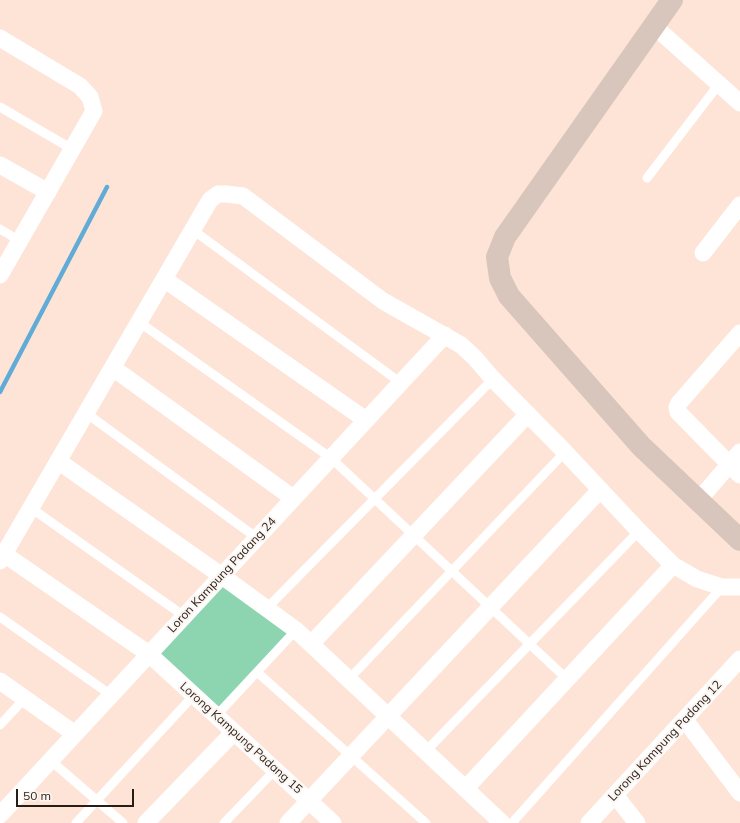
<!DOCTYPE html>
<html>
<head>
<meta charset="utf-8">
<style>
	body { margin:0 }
	#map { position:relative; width:740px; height:823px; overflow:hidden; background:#fee4d7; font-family:Mulish,sans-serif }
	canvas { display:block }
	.scale { position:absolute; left:16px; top:789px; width:118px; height:18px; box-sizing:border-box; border:2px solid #271c16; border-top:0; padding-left:5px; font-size:12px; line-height:14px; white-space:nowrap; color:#271c16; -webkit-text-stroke:3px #fcf6f2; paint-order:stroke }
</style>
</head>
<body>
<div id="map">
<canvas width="740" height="823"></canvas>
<div class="scale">50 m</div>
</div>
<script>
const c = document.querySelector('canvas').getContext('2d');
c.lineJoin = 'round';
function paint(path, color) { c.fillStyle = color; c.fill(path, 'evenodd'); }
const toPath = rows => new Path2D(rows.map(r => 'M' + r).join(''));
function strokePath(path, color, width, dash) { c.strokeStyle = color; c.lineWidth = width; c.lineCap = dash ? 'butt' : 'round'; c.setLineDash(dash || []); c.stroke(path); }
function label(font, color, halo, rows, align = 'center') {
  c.font = font + ' Mulish,sans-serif'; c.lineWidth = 4; c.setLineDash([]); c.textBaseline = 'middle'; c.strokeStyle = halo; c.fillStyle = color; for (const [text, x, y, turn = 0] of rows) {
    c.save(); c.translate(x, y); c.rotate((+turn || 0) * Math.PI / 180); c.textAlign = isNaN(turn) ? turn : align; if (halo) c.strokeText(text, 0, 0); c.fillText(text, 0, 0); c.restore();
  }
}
paint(toPath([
	[222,576,296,630,216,716,149,654]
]), '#8cd5b0');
strokePath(toPath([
	[0,392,107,187]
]), '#61acd7', 4.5);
strokePath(toPath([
	[0,107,72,149],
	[647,178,719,84],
	[0,229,20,241],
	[193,230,401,383],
	[139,322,331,458,567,679],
	[86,413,257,538],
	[31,508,184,616],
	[267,608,493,379],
	[0,617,111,695],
	[257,672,426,823],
	[349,679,565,452],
	[216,716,296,630],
	[0,725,25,698],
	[426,751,639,531],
	[50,760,123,823],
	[76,823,194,695],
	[224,823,275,770],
	[512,823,722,587]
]), '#fff', 9);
strokePath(toPath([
	[654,26,740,103],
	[0,38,80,86,90,97,94,111,0,275],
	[0,165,48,192],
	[703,253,740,205],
	[164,279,366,420],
	[740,333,679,403,677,407,678,412,740,475],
	[113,368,293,498],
	[58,461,222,576,296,630,502,823],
	[698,501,740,452],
	[4,554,149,654,333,823],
	[0,561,210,200,218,194,226,194,243,196,383,301,461,345,474,357,493,379,565,452,639,531,673,565,697,579,722,587,740,587],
	[311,644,528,414],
	[0,681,75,734],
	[685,720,740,793],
	[466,788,673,565],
	[615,795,637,823],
	[0,815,445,335],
	[146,823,234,732],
	[288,823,600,490],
	[589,823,740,659]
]), '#fff', 17);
strokePath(toPath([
	[672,0,505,237,497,257,500,278,509,296,641,446,740,540]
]), '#d8c5bb', 22);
label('12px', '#271c16', '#fcf6f2', [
	["Loron Kampung Padang 24",222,575,-47],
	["Lorong Kampung Padang 15",241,738,42],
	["Lorong Kampung Padang 12",665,741,-47]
]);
</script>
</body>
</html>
